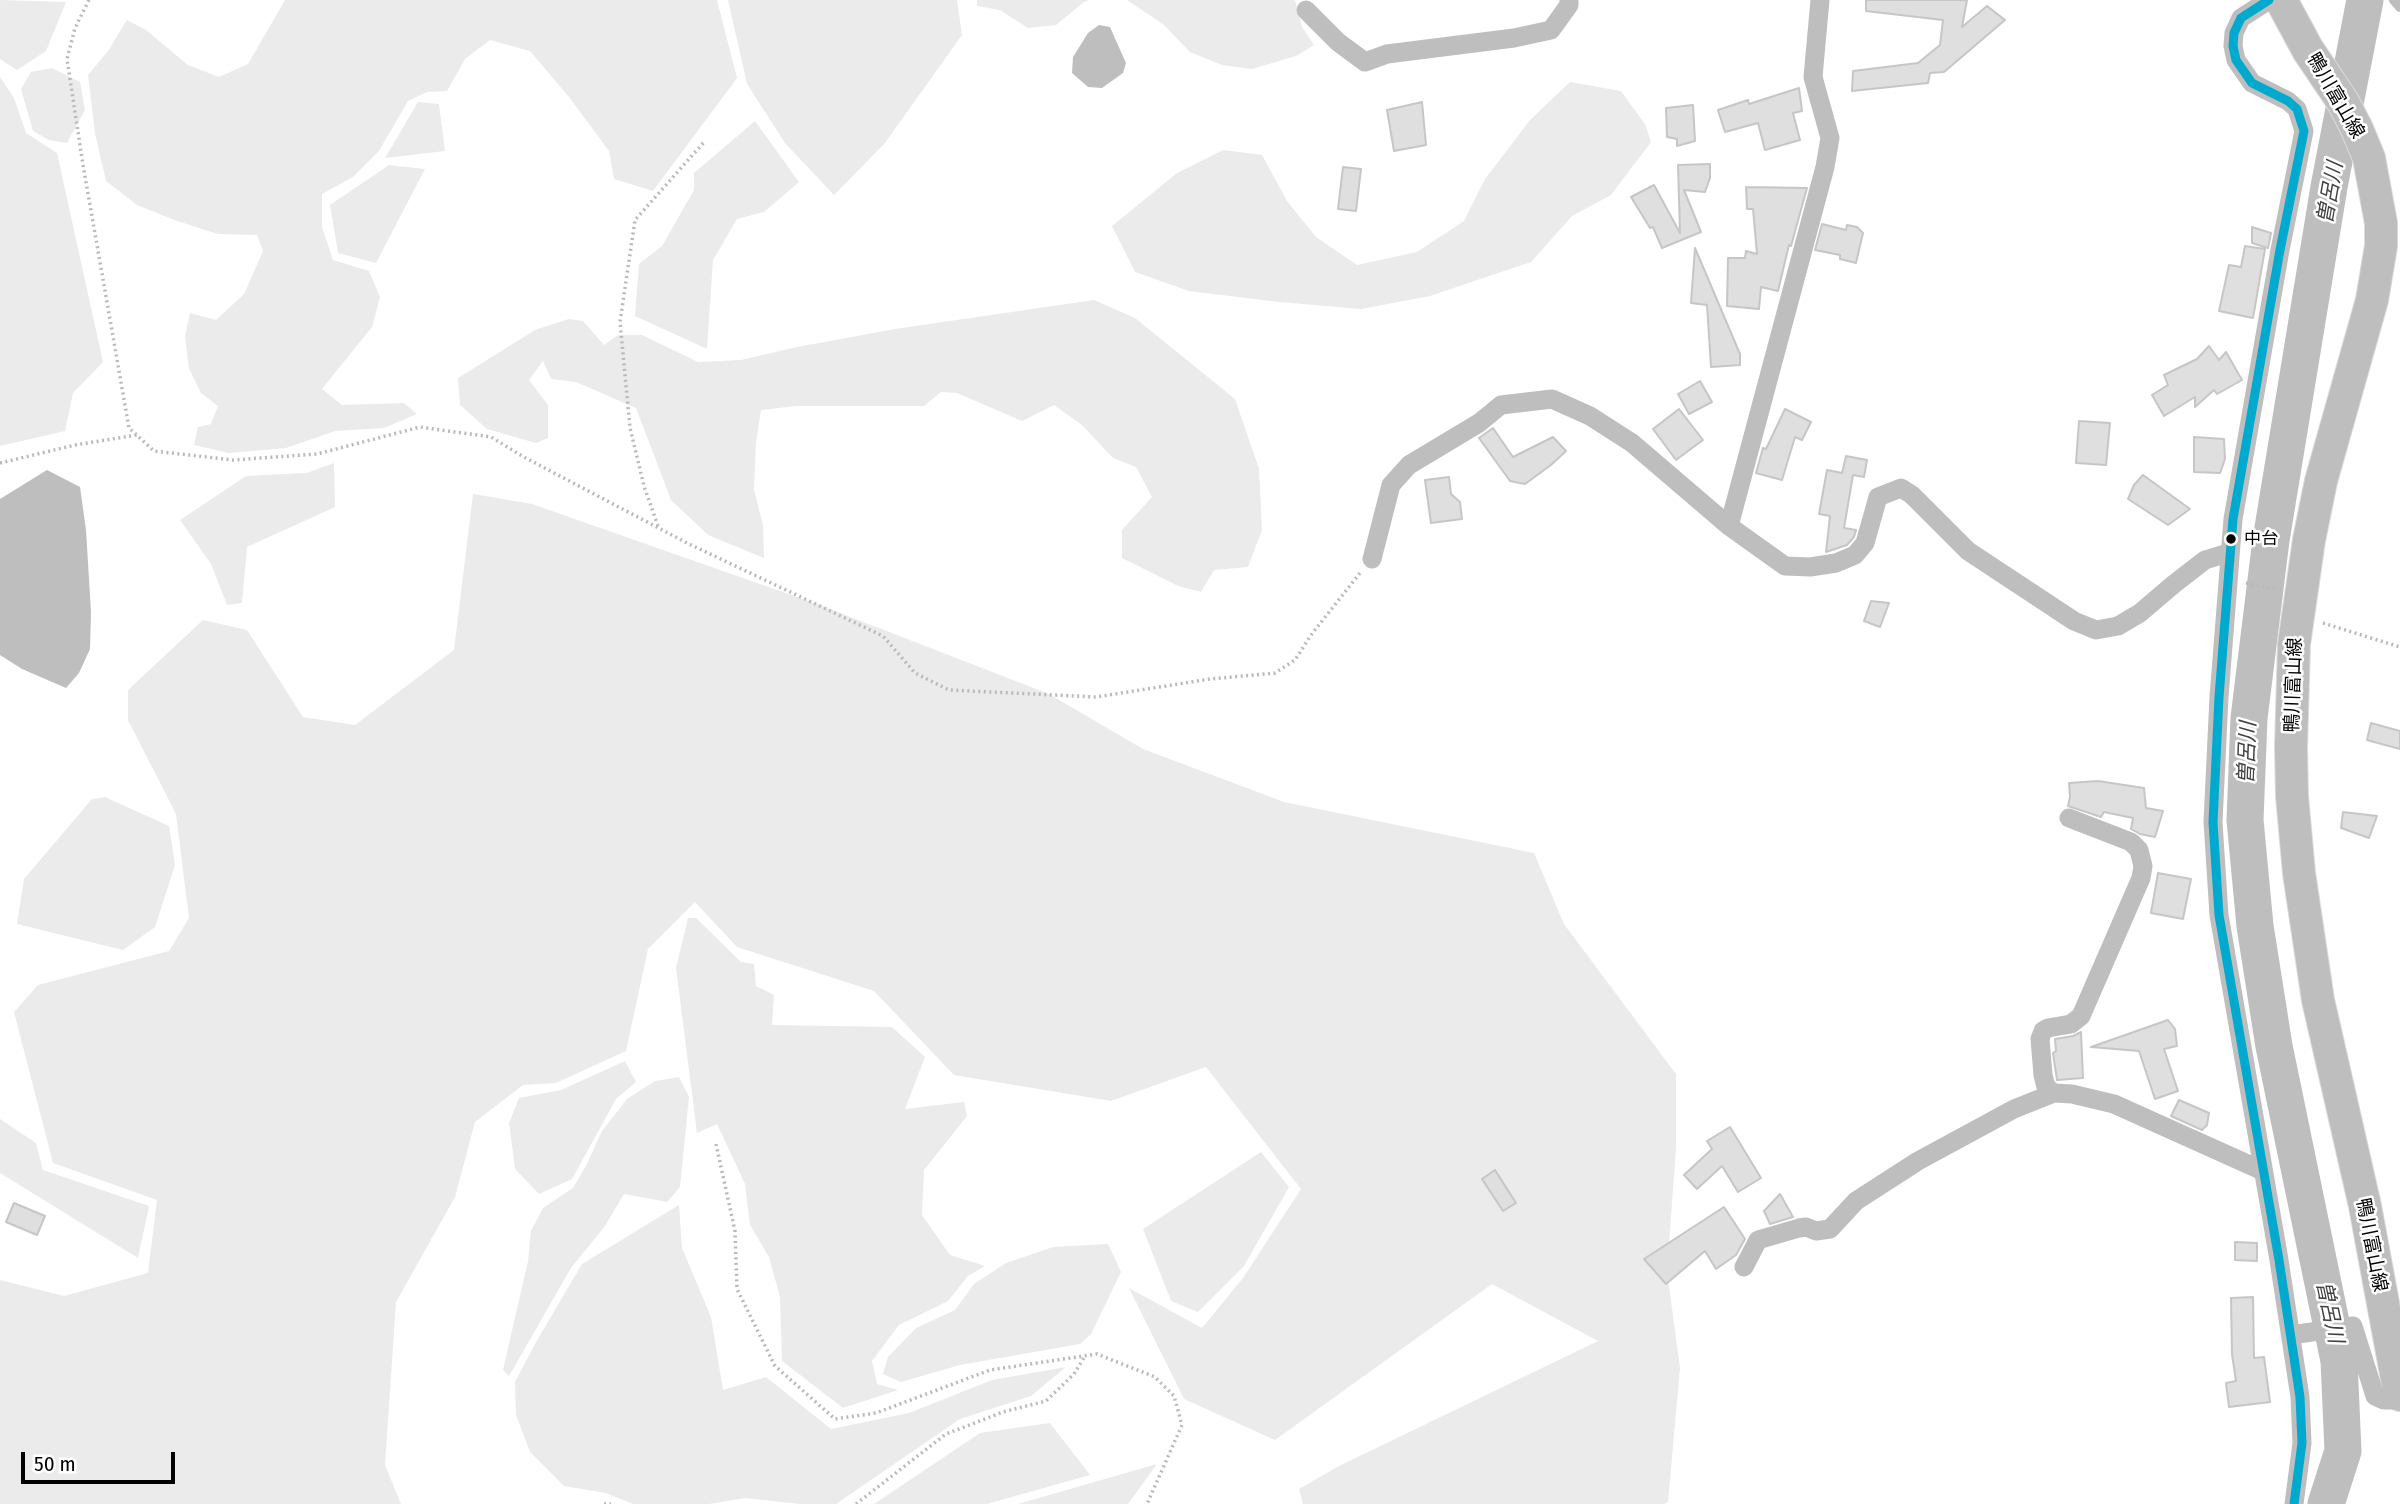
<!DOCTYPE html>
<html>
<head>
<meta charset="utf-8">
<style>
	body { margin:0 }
	#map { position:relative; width:2400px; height:1504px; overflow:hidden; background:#fff; font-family:"Fira Sans Condensed",sans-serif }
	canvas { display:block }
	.scale { position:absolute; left:21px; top:1452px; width:154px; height:32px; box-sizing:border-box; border:4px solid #000; border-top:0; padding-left:9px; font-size:21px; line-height:24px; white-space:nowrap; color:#000; -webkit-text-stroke:5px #fff; paint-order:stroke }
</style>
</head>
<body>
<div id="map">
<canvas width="2400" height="1504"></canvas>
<div class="scale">50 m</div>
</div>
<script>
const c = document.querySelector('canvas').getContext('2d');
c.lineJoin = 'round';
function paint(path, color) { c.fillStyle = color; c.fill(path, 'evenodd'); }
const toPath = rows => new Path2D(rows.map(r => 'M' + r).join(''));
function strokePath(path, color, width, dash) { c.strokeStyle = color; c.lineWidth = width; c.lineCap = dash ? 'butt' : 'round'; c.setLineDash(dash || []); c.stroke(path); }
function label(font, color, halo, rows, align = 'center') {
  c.font = font + ' "Fira Sans Condensed","Noto Sans JP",sans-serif'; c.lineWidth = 5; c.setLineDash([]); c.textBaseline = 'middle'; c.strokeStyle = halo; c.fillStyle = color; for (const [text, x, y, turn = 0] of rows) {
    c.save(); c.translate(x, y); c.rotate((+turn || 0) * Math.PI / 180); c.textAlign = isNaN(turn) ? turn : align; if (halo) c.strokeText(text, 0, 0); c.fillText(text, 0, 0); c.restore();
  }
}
paint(toPath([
	[0,0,66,2,46,51,17,70,0,59],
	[285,0,717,0,737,78,653,191,614,179,609,151,569,97,530,51,490,40,465,59,447,91,427,92,408,101,379,151,353,177,322,194,322,227,333,260,369,271,380,297,372,327,322,389,342,405,404,403,417,414,384,428,335,431,286,448,229,453,194,445,198,427,211,424,218,406,201,393,189,369,185,336,190,313,216,320,244,294,263,251,257,235,218,234,177,221,137,205,106,181,95,133,88,75,108,51,127,20,146,30,188,65,219,77,248,64],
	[728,0,957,0,962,35,885,143,834,195,785,143,747,84],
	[977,0,1089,0,1084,2,1056,25,1028,28,1000,10,977,6],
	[1127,0,1295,0,1302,27,1314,45,1296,56,1252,69,1222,65,1190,52,1164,25],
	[52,68,80,82,85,110,67,143,49,140,33,131,21,89,31,72],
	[0,77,14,98,26,133,57,153,103,362,73,393,65,431,0,446],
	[1570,82,1621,91,1645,124,1651,142,1611,195,1572,216,1531,262,1430,296,1361,309,1279,302,1189,291,1135,272,1112,226,1177,173,1223,150,1262,155,1287,201,1316,237,1357,265,1417,252,1464,221,1485,179,1530,120],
	[418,102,439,104,445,151,385,158],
	[755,121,799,182,764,212,737,219,713,260,707,349,635,316,639,264,662,246,694,190,694,173],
	[389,165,425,169,376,263,338,253,330,205],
	[1094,300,1135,318,1235,399,1259,469,1262,530,1248,567,1214,570,1201,592,1178,586,1122,558,1122,530,1152,497,1136,467,1113,458,1082,425,1054,405,1022,421,957,393,941,392,924,406,797,406,761,410,756,442,754,490,763,525,764,558,708,535,671,500,636,408,576,382,551,379,543,361,529,380,548,405,548,438,536,443,487,429,460,405,458,378,535,330,569,319,583,321,604,345,618,335,642,335,698,362,741,360,797,347,895,329],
	[334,463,335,507,247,547,242,603,227,605,211,564,180,520,246,476,307,473],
	[473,494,532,504,817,604,1049,694,1143,749,1284,802,1534,853,1564,924,1676,1074,1676,1149,1667,1271,1680,1368,1668,1502,1664,1504,1303,1504,1299,1489,1339,1466,1598,1341,1492,1284,1275,1440,1184,1399,1129,1288,1202,1328,1243,1278,1301,1189,1206,1067,1111,1101,954,1075,874,991,737,947,695,902,648,949,626,1051,556,1083,523,1085,475,1122,455,1197,396,1302,385,1465,401,1504,0,1504,0,1280,64,1296,148,1273,157,1200,53,1163,14,1012,38,985,169,951,189,918,176,814,128,720,128,690,203,620,247,630,303,717,355,725,454,650],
	[105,797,169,826,175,865,155,927,123,950,17,924,24,879,92,799],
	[688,918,696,918,741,962,754,964,756,986,774,995,772,1025,892,1027,925,1057,905,1109,964,1102,967,1116,924,1170,922,1215,950,1255,985,1266,968,1276,948,1301,899,1325,872,1361,877,1384,898,1390,843,1408,782,1361,780,1297,769,1257,750,1225,745,1184,717,1124,697,1133,676,968],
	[625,1061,636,1082,616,1099,572,1179,539,1194,515,1169,509,1123,519,1098,561,1090],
	[679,1077,689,1097,680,1187,667,1202,624,1194,605,1226,571,1268,509,1376,503,1370,528,1261,531,1231,543,1208,573,1188,586,1166,602,1131,627,1099,655,1081],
	[0,1119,36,1143,43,1170,149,1206,138,1258,0,1173],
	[1261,1152,1289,1187,1244,1266,1198,1312,1171,1301,1143,1229],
	[679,1205,682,1248,711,1317,723,1390,766,1377,831,1429,909,1413,992,1380,1066,1367,1031,1396,960,1419,836,1504,800,1504,745,1498,709,1504,633,1504,606,1493,564,1486,530,1452,516,1415,515,1382,535,1344,582,1264],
	[1108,1244,1121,1272,1091,1334,1080,1344,960,1365,901,1382,883,1374,888,1357,916,1328,955,1310,974,1284,1006,1263,1053,1247],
	[1050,1423,1090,1475,987,1504,874,1504,980,1433],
	[1157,1464,1128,1504,1018,1504]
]), '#ebebeb');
paint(toPath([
	[1099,25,1110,27,1126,63,1123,73,1102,88,1088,87,1072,73,1073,57,1088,33],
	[47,470,80,487,86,530,91,612,90,649,79,673,66,688,22,669,0,655,0,499]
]), '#bebebe');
strokePath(toPath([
	[2326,1504,2343,1451,2339,1361,2274,1046,2255,926,2245,820,2249,718,2271,540,2329,187,2365,0]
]), '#bebebe', 37);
const building = toPath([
	[1866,0,1967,0,1962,27,1987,6,2005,20,1944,72,1930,73,1928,83,1852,91,1853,71,1918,63,1940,45,1943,20,1866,11,1866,0],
	[1799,88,1802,111,1793,113,1800,140,1765,150,1758,123,1725,132,1718,110,1748,100,1749,104,1799,88],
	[1422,102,1426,145,1394,151,1387,110,1422,102],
	[1693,105,1695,141,1677,146,1677,139,1667,137,1666,108,1693,105],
	[1710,164,1710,178,1705,192,1684,190,1701,232,1662,248,1653,227,1650,228,1631,197,1654,185,1680,233,1678,165,1710,164],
	[1343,167,1361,169,1356,211,1338,209,1343,167],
	[1746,187,1807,188,1791,246,1789,245,1778,291,1761,287,1759,309,1727,306,1728,258,1745,258,1746,251,1757,254,1753,209,1747,209,1746,187],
	[1822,224,1846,230,1847,225,1857,227,1863,233,1856,263,1840,259,1840,255,1815,250,1822,224],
	[2252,227,2271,233,2268,248,2252,243,2252,227],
	[2245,246,2265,249,2253,318,2219,311,2229,265,2241,267,2245,246],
	[1695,248,1740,354,1740,365,1711,367,1707,305,1691,303,1695,248],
	[2209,346,2219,360,2226,352,2242,380,2217,394,2214,390,2195,407,2195,397,2164,416,2152,395,2168,385,2164,375,2197,359,2209,346],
	[1700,381,1712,402,1689,414,1678,394,1700,381],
	[1679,409,1703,440,1676,460,1653,429,1679,409],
	[1785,409,1811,422,1802,440,1795,437,1782,480,1756,473,1763,448,1766,449,1785,409],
	[2079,421,2110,423,2106,465,2076,463,2079,421],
	[1493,428,1513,457,1553,437,1566,451,1551,465,1525,484,1510,481,1479,438,1493,428],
	[2194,437,2224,439,2225,459,2220,473,2194,472,2194,437],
	[1846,456,1867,460,1864,477,1853,475,1844,528,1856,530,1854,537,1847,545,1826,552,1830,516,1819,514,1827,470,1842,473,1846,456],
	[2143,475,2190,509,2168,525,2128,499,2134,485,2143,475],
	[1449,477,1451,494,1460,502,1462,519,1431,523,1425,480,1449,477],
	[1871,601,1889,603,1880,627,1864,621,1871,601],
	[2371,723,2400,731,2400,749,2367,740,2371,723],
	[2098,781,2144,788,2146,808,2163,811,2155,837,2140,834,2131,829,2133,818,2104,812,2101,817,2068,806,2070,797,2069,783,2098,781],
	[2343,812,2377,816,2369,838,2341,828,2343,812],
	[2158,873,2191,879,2183,919,2151,913,2158,873],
	[2168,1020,2175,1029,2177,1046,2164,1049,2178,1091,2155,1099,2139,1051,2091,1047,2168,1020],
	[2081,1032,2083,1078,2057,1080,2053,1053,2056,1051,2055,1039,2073,1036,2081,1032],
	[2179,1100,2209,1113,2207,1125,2202,1130,2171,1116,2179,1100],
	[1730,1127,1761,1178,1738,1192,1722,1166,1697,1189,1684,1175,1712,1149,1707,1141,1730,1127],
	[1495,1170,1516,1203,1503,1211,1482,1179,1495,1170],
	[1780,1194,1793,1217,1770,1224,1764,1211,1780,1194],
	[14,1203,45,1216,37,1235,6,1222,14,1203],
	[1724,1207,1745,1239,1736,1255,1716,1269,1705,1251,1666,1284,1644,1259,1724,1207],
	[2235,1242,2257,1243,2257,1261,2235,1260,2235,1242],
	[2253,1297,2254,1358,2264,1357,2270,1402,2229,1407,2226,1383,2236,1381,2232,1354,2231,1298,2253,1297]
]);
paint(building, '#dfdfdf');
strokePath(building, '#c6c6c6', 2);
const primary = toPath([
	[2281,0,2308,50,2343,102,2357,129,2369,158,2381,223,2381,246,2372,300,2321,481,2309,540,2294,644,2291,747,2292,796,2299,873,2318,1000,2365,1206,2400,1395]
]);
strokePath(primary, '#dbdbdb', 34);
strokePath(toPath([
	[89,0,75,28,67,59,83,165,129,428,154,451,233,460,317,454,420,427,491,437,522,456,687,543,883,636,915,673,949,690,1096,697,1210,679,1275,673,1295,660,1311,635,1360,573],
	[0,463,75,445,137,435],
	[658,526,644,486,630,428,620,322,635,220,705,141],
	[2246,583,2276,589],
	[2323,623,2400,647],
	[716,1144,735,1231,737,1289,775,1366,835,1419,876,1413,990,1370,1097,1354,1155,1377,1174,1396,1182,1425,1147,1504],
	[604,1504,611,1504],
	[856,1504,946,1434,1003,1412,1046,1401,1074,1374,1085,1356]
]), '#b9b9b9', 3.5, [2, 3.5]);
strokePath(toPath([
	[2394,0,2400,7]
]), '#bebebe', 10);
strokePath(toPath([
	[2269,0,2241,18,2234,33,2233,46,2236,60,2252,83,2288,101,2297,109,2304,131,2280,250,2233,519,2219,697,2213,822,2219,915,2279,1260,2300,1397,2302,1443,2294,1504],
	[1306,10,1338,42,1365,62,1387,54,1514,38,1551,30,1569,5,1569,0],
	[1729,526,1825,167,1830,138,1813,77,1820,0],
	[1372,559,1391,485,1409,465,1479,423,1501,405,1552,399,1590,416,1632,443,1729,526,1785,566,1810,567,1836,563,1855,555,1865,543,1878,497,1901,488,1912,495,1968,551,2074,621,2096,630,2118,626,2140,613,2174,584,2205,560,2228,553],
	[2054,1093,2046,1087,2043,1075,2040,1039,2043,1031,2048,1028,2071,1024,2081,1016,2141,878,2143,866,2139,850,2131,842,2069,818],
	[1744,1267,1758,1240,1799,1228,1806,1227,1816,1231,1830,1229,1856,1201,1918,1161,2014,1109,2054,1093,2072,1094,2114,1104,2263,1171],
	[2291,1335,2353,1326,2375,1396,2384,1400,2400,1400]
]), '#bebebe', 19);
strokePath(primary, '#bebebe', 32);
strokePath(toPath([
	[2269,0,2241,18,2234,33,2233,46,2236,60,2252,83,2288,101,2297,109,2304,131,2280,250,2233,519,2219,697,2213,822,2219,915,2279,1260,2300,1397,2302,1443,2294,1504]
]), '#00a9ce', 9);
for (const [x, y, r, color] of [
	[2231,539,6,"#000"]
]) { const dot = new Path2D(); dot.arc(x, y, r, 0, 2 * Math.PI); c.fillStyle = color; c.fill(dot); strokePath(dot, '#fff', 2.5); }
label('17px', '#000', '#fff', [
	["中台",2244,539]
], 'left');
label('19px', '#000', '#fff', [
	["鴨川富山線",2335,96,60],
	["鴨川富山線",2294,685,-88],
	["鴨川富山線",2371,1245,79]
]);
label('italic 21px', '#434343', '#fff', [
	["曽呂川",2331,193,-80],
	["曽呂川",2248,753,-88],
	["曽呂川",2329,1312,78]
]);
</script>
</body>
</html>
